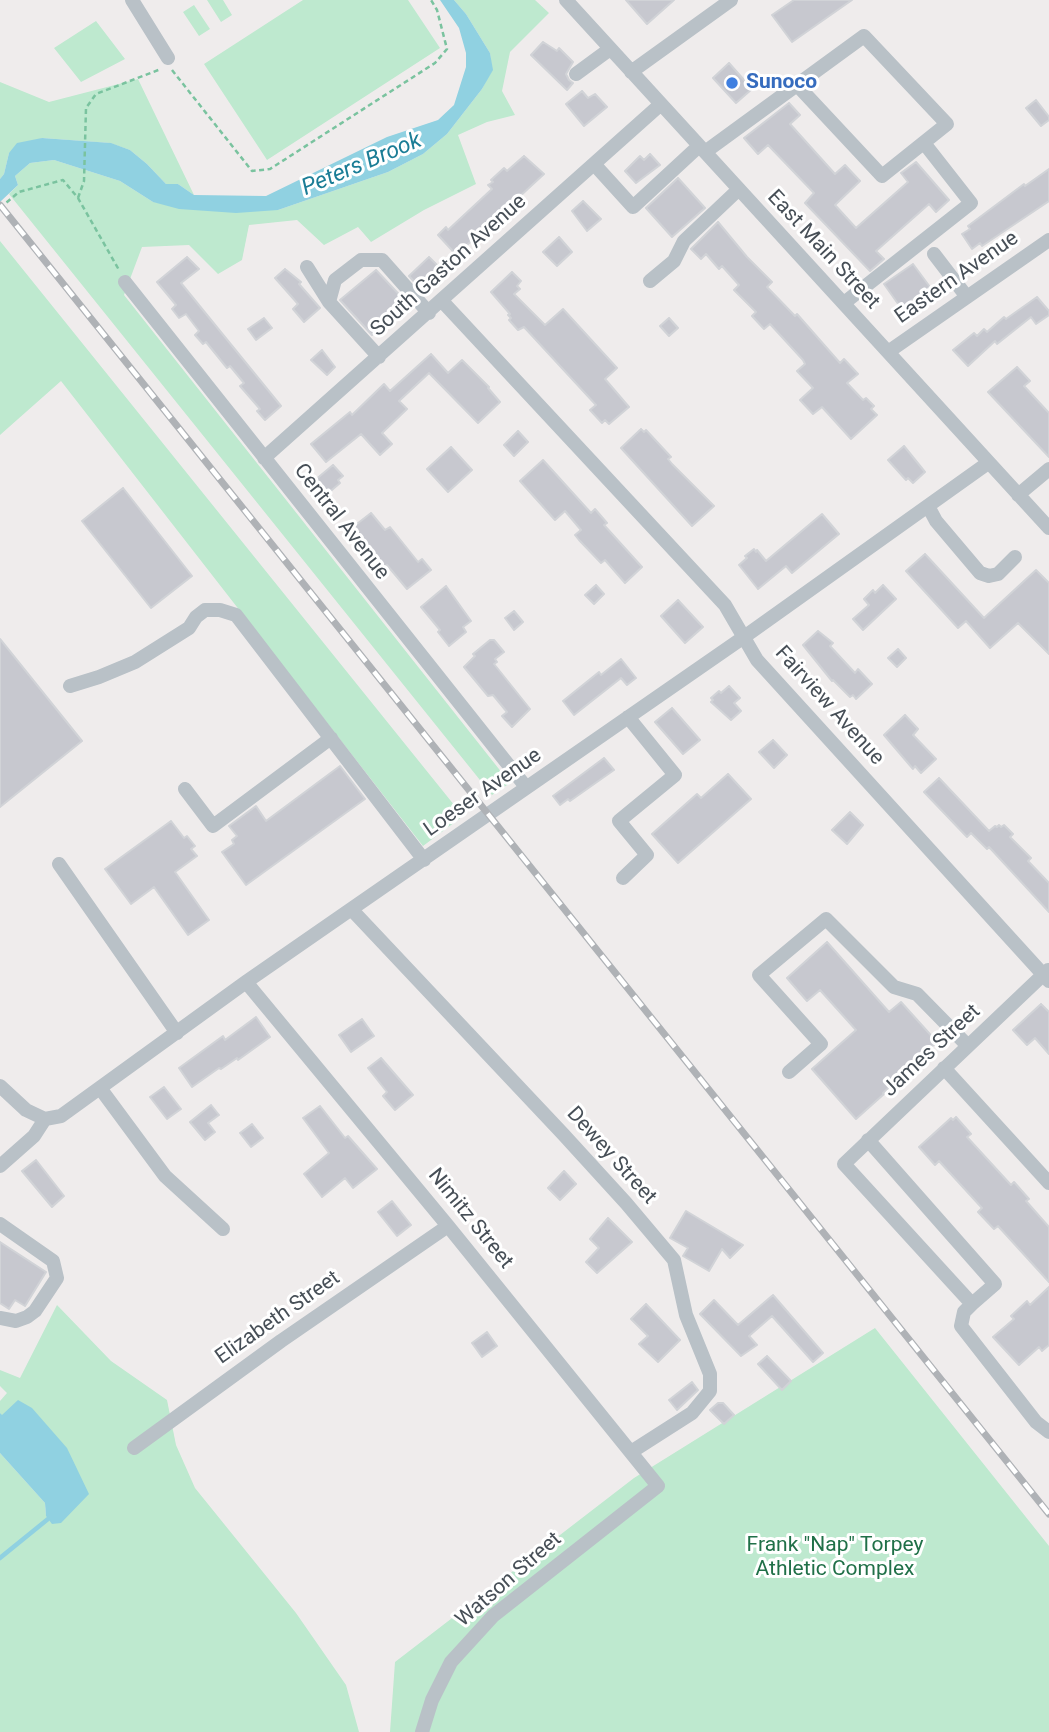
<!DOCTYPE html>
<html>
<head>
<meta charset="utf-8">
<style>
	body { margin:0 }
	canvas { display:block; background:#efecec }
</style>
</head>
<body>
<canvas width="1049" height="1732"></canvas>
<script>
const c = document.querySelector('canvas').getContext('2d');
c.lineJoin = 'round';
function paint(path, color) { c.fillStyle = color; c.fill(path, 'evenodd'); }
const toPath = rows => new Path2D(rows.map(r => 'M' + r).join(''));
function strokePath(path, color, width, dash) { c.strokeStyle = color; c.lineWidth = width; c.lineCap = dash ? 'butt' : 'round'; c.setLineDash(dash || []); c.stroke(path); }
function label(font, color, halo, rows, align = 'center') {
  c.font = font + ' Roboto,sans-serif'; c.lineWidth = 6; c.setLineDash([]); c.textBaseline = 'middle'; c.strokeStyle = halo; c.fillStyle = color; for (const [text, x, y, turn = 0] of rows) {
    c.save(); c.translate(x, y); c.rotate((+turn || 0) * Math.PI / 180); c.textAlign = isNaN(turn) ? turn : align; if (halo) c.strokeText(text, 0, 0); c.fillText(text, 0, 0); c.restore();
  }
}
paint(toPath([
	[207,0,223,0,232,15,221,22],
	[303,0,408,0,440,48,267,160,204,64],
	[454,0,535,0,549,13,510,52,502,91,515,115,487,122,458,135,476,184,424,210,371,242,358,227,324,245,297,220,249,225,242,260,218,274,189,245,142,247,124,295,510,783,492,795,9,194,18,185,15,176,30,163,54,160,120,181,153,202,278,210,388,172,423,154,447,134,482,89,492,70,490,53,466,14],
	[194,5,210,29,199,36,183,12],
	[96,21,125,59,81,82,54,48],
	[138,79,194,195,178,184,166,184,147,164,130,150,110,143,42,138,9,153,4,174,0,179,0,82,49,102],
	[0,241,463,816,423,846,61,381,0,435],
	[57,1305,111,1361,167,1400,176,1445,195,1488,296,1613,346,1685,359,1732,0,1732,0,1453,45,1503,46,1516,61,1522,0,1413,0,1401,7,1393,0,1386,0,1370,20,1378],
	[875,1328,1049,1546,1049,1732,390,1732,395,1662,634,1478]
]), '#bee9cf');
paint(toPath([
	[440,0,454,0,466,14,490,53,493,70,482,89,447,134,423,154,388,172,278,210,236,213,179,209,153,202,120,181,54,160,30,163,15,176,18,185,0,202,0,179,4,174,9,153,17,143,42,138,111,143,130,150,147,164,166,184,178,184,194,195,266,196,387,137,438,120,454,105,466,67,466,53,459,28],
	[18,1400,32,1408,67,1448,89,1494,61,1523,52,1524,46,1516,45,1503,0,1453,0,1413,2,1415]
]), '#90d1e1');
strokePath(toPath([
	[0,1558,48,1519]
]), '#90d1e1', 4.5);
const building = toPath([
	[626,0,674,0,647,24,626,0],
	[794,0,852,0,792,42,772,15,794,0],
	[543,42,557,51,559,48,573,62,566,74,569,80,573,83,567,90,531,55,543,42],
	[729,63,752,89,736,103,713,78,729,63],
	[582,91,588,98,595,94,607,107,584,126,566,104,582,91],
	[1036,100,1049,117,1049,120,1041,126,1026,108,1036,100],
	[789,103,800,115,790,124,835,174,845,165,860,181,835,205,856,228,908,182,901,173,916,162,949,200,936,212,929,204,876,251,884,259,870,271,805,203,814,193,768,145,758,154,744,138,789,103],
	[650,154,660,165,636,183,625,171,640,156,644,160,650,154],
	[524,156,544,174,466,246,465,249,469,254,461,260,438,235,446,227,448,230,492,189,488,185,493,182,491,180,504,168,507,171,524,156],
	[1049,169,1049,201,982,246,980,243,972,249,962,234,970,229,968,226,1024,184,1025,186,1049,169],
	[678,178,705,208,672,237,646,208,678,178],
	[583,201,601,219,587,231,572,211,583,201],
	[718,222,747,257,772,282,767,287,795,316,797,314,840,363,844,359,858,374,847,383,863,400,866,398,874,406,871,409,877,415,851,439,822,407,813,414,800,400,813,388,797,371,805,364,803,360,770,324,764,329,752,316,756,312,734,290,739,285,722,266,719,269,706,254,701,259,691,249,718,222],
	[559,237,572,252,557,266,543,252,559,237],
	[187,257,199,269,181,283,281,406,265,420,257,411,260,409,240,386,244,383,230,366,227,368,206,342,203,344,195,335,199,331,186,314,179,318,172,309,176,305,157,282,187,257],
	[429,257,438,266,434,270,437,273,428,282,425,279,418,286,409,276,429,257],
	[913,264,930,287,901,308,884,284,913,264],
	[285,269,301,282,299,284,320,308,304,322,293,309,298,304,275,278,285,269],
	[376,270,409,305,391,322,388,319,372,335,340,300,376,270],
	[512,272,521,281,517,286,520,289,514,294,545,325,563,309,617,368,605,379,629,407,609,424,605,420,602,423,590,410,596,405,524,327,518,330,509,320,511,318,508,315,510,314,491,292,512,272],
	[1037,297,1049,311,1049,315,1036,324,1031,317,997,344,995,341,968,366,953,350,974,333,977,336,984,329,987,332,1004,317,1006,319,1037,297],
	[264,318,272,328,256,340,248,329,264,318],
	[669,318,678,328,669,336,660,326,669,318],
	[322,350,335,367,327,375,311,360,322,350],
	[431,354,448,373,462,360,489,387,488,388,500,402,478,423,429,373,399,401,407,409,382,433,392,444,380,455,361,434,326,462,311,444,350,412,352,415,384,384,390,391,431,354],
	[1017,367,1030,381,1024,386,1049,413,1049,457,988,392,1017,367],
	[641,429,644,432,646,430,671,457,668,459,672,464,714,506,692,526,621,448,641,429],
	[518,431,528,442,514,456,504,445,518,431],
	[904,446,925,472,913,483,908,478,906,480,888,460,904,446],
	[451,447,472,470,448,492,427,469,451,447],
	[543,460,591,513,595,509,607,523,604,525,642,567,625,583,605,560,601,563,579,540,575,535,581,530,565,511,555,520,520,481,543,460],
	[333,465,343,476,338,480,340,483,326,495,314,481,333,465],
	[123,488,192,576,151,608,82,521,123,488],
	[371,513,385,530,390,527,418,562,422,559,431,570,407,589,387,565,384,568,353,527,371,513],
	[822,514,839,534,792,573,786,566,758,589,739,565,747,558,745,556,754,549,756,552,757,550,766,561,822,514],
	[925,554,984,618,1036,570,1049,583,1049,654,1018,623,990,648,966,621,958,628,906,571,925,554],
	[596,585,604,594,594,604,585,595,596,585],
	[883,585,896,599,863,630,853,619,869,605,864,599,873,590,875,593,883,585],
	[446,586,471,621,463,627,466,632,449,646,438,632,440,630,421,607,446,586],
	[678,600,703,627,685,643,661,616,678,600],
	[514,611,523,622,514,630,505,618,514,611],
	[818,631,833,643,830,646,855,673,858,669,872,684,856,699,853,695,850,697,833,680,832,681,803,645,818,631],
	[0,639,82,741,0,807,0,639],
	[490,640,494,640,504,652,495,659,497,662,494,664,530,709,512,727,502,716,507,712,493,695,488,696,464,667,475,656,473,654,490,640],
	[898,649,906,658,897,667,888,658,898,649],
	[621,659,636,678,627,685,621,678,574,715,563,701,599,672,601,675,621,659],
	[729,686,740,698,734,703,741,711,731,720,711,702,713,700,711,698,719,691,721,693,729,686],
	[672,708,700,740,683,754,655,722,672,708],
	[905,715,918,729,913,735,936,759,921,773,915,766,913,769,884,735,905,715],
	[773,740,787,755,774,768,759,752,773,740],
	[604,758,614,770,570,801,568,799,560,805,553,796,604,758],
	[340,766,365,799,246,885,222,852,234,844,232,840,237,836,229,826,256,806,266,821,340,766],
	[728,774,751,799,678,863,652,834,697,794,701,798,728,774],
	[939,778,989,831,995,826,997,827,999,825,1001,827,1004,825,1013,834,1010,837,1031,858,1028,861,1049,883,1049,912,989,847,987,849,971,833,967,837,924,792,939,778],
	[850,812,863,825,847,844,832,830,850,812],
	[171,821,184,838,187,836,195,846,191,849,197,856,175,872,209,920,188,935,154,887,131,904,105,869,171,821],
	[827,942,889,1012,901,1002,937,1042,893,1081,894,1083,883,1093,884,1094,856,1119,812,1069,856,1030,820,990,807,1001,787,978,827,942],
	[1041,1004,1049,1012,1049,1054,1035,1038,1027,1045,1013,1030,1041,1004],
	[256,1017,270,1037,238,1060,237,1058,221,1069,219,1068,192,1087,179,1068,223,1036,225,1040,256,1017],
	[362,1019,374,1036,351,1052,339,1035,362,1019],
	[381,1058,413,1095,395,1110,383,1096,387,1092,368,1068,381,1058],
	[164,1087,181,1109,167,1119,150,1097,164,1087],
	[211,1105,219,1115,208,1123,215,1132,205,1140,190,1122,211,1105],
	[320,1106,345,1138,348,1136,377,1169,353,1188,345,1178,322,1197,304,1174,329,1153,303,1118,320,1106],
	[956,1117,971,1134,967,1137,1011,1185,1014,1182,1029,1199,1026,1201,1049,1227,1049,1282,998,1226,994,1229,978,1212,982,1208,939,1161,935,1165,919,1147,951,1118,953,1120,956,1117],
	[252,1124,263,1138,251,1147,240,1133,252,1124],
	[36,1160,64,1196,52,1207,22,1171,36,1160],
	[564,1171,576,1184,560,1200,548,1188,564,1171],
	[392,1201,411,1225,397,1236,378,1212,392,1201],
	[686,1211,743,1245,730,1258,722,1249,709,1271,683,1256,688,1248,670,1238,686,1211],
	[608,1218,632,1242,597,1273,586,1262,599,1248,590,1239,608,1218],
	[0,1242,46,1272,25,1306,15,1300,9,1309,0,1303,0,1242],
	[1049,1287,1049,1345,1042,1351,1039,1347,1019,1365,993,1337,1014,1319,1011,1316,1027,1301,1030,1305,1049,1287],
	[773,1295,823,1353,813,1362,772,1316,749,1336,757,1345,741,1356,700,1314,714,1300,738,1325,773,1295],
	[646,1304,680,1340,658,1362,639,1344,648,1336,631,1319,646,1304],
	[487,1332,497,1346,482,1357,472,1343,487,1332],
	[767,1356,791,1381,782,1390,758,1364,767,1356],
	[692,1382,698,1390,677,1410,669,1400,692,1382],
	[718,1403,723,1403,734,1415,724,1424,710,1410,718,1403]
]);
paint(building, '#c7c8cf');
strokePath(building, '#d1d3d7', 2);
strokePath(toPath([
	[172,70,252,171,270,169,435,63,447,49,437,10,431,0],
	[78,198,84,181,86,108,96,94,161,69],
	[0,208,19,192,63,180,78,198,119,270]
]), '#7ac39f', 2.5, [5, 3.5]);
strokePath(toPath([
	[132,0,168,58],
	[566,0,1049,528],
	[631,72,731,0],
	[576,74,610,49],
	[705,152,864,36,947,124,882,176,797,85],
	[594,164,633,207,699,146],
	[934,254,967,297],
	[307,267,329,302],
	[650,281,674,261,684,241,739,189],
	[125,282,526,787],
	[442,301,725,605,757,660,1049,981],
	[844,303,971,203,924,143],
	[888,352,1049,240],
	[379,357,329,302,335,280,361,260,382,260,429,313],
	[264,458,661,104],
	[1018,495,1049,469],
	[928,506,936,521,980,573,989,576,998,574,1015,557],
	[70,686,99,677,135,662,189,628,196,617,205,610,220,610,236,615,424,860],
	[185,789,213,826,331,738],
	[59,864,177,1033],
	[623,878,647,855,619,821,675,775,628,717],
	[352,910,563,1134,626,1203,674,1260,686,1315,710,1374,710,1391,692,1413,631,1452],
	[1048,970,844,1164,972,1304,964,1312,961,1326,1036,1422,1049,1432],
	[246,982,448,1226,658,1486,493,1616,451,1662,432,1700,422,1732],
	[944,1068,1049,1183],
	[789,1072,821,1044,759,975,826,919,894,987,917,994,968,1046],
	[0,1086,26,1110,45,1119,61,1116,246,982,744,637,988,463],
	[100,1088,165,1176,223,1229],
	[868,1140,995,1284,972,1304],
	[0,1166,34,1136,45,1119],
	[0,1224,53,1261,57,1278,35,1311,27,1317,16,1321,0,1318],
	[134,1448,281,1341,448,1226]
]), '#b9c1c7', 14);
const rail = toPath([
	[0,205,1049,1514]
]);
strokePath(rail, '#afb2b6', 7);
strokePath(rail, '#fff', 4.5, [13]);
for (const [x, y, r, color] of [
	[732,83,7,"#3f7fe0"]
]) { const dot = new Path2D(); dot.arc(x, y, r, 0, 2 * Math.PI); c.fillStyle = color; c.fill(dot); strokePath(dot, '#fff', 2.5); }
label('bold 21px', '#366cbe', '#fff', [
	["Sunoco",746,83]
], 'left');
label('21px', '#474f57', '#fff', [
	["East Main Street",823,250,47],
	["South Gaston Avenue",449,266,-42],
	["Eastern Avenue",957,278,-35],
	["Central Avenue",341,522,52],
	["Fairview Avenue",829,706,48],
	["Loeser Avenue",483,793,-35],
	["James Street",932,1051,-43],
	["Dewey Street",611,1156,48],
	["Nimitz Street",470,1219,51],
	["Elizabeth Street",278,1318,-35],
	["Watson Street",509,1580,-41]
]);
label('21px', '#207048', '#fff', [
	["Frank \"Nap\" Torpey",835,1546],
	["Athletic Complex",835,1570]
]);
label('italic 23px', '#1b7d96', '#fff', [
	["Peters Brook",362,165,-23]
]);
</script>
</body>
</html>
